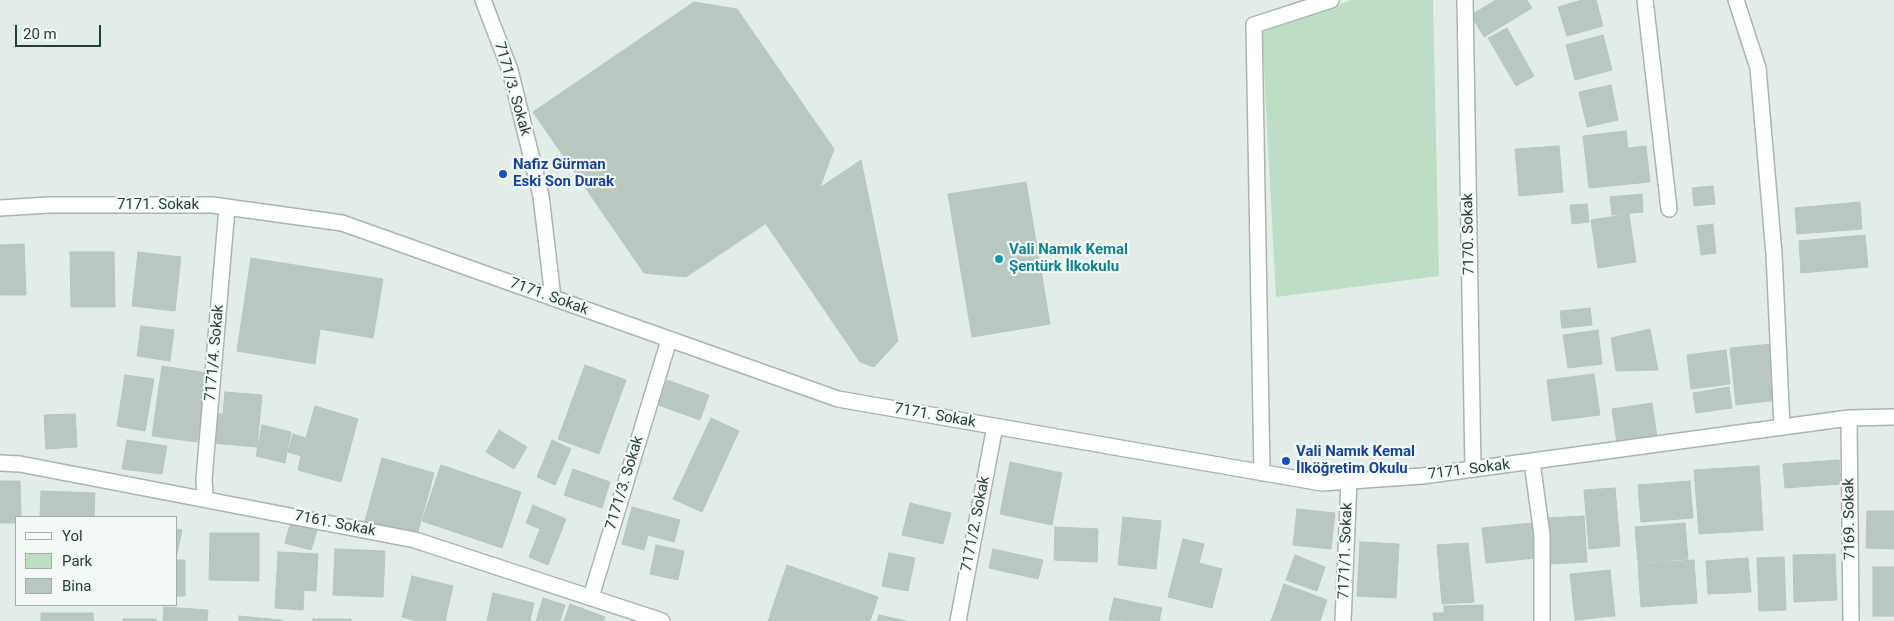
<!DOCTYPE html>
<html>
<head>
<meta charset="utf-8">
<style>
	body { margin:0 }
	#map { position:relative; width:1894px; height:621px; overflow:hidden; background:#e3ede8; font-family:Roboto,sans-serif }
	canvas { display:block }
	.legend { position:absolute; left:15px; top:516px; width:162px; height:90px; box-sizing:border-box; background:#f4f9f6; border:1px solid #a0aea9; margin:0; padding:6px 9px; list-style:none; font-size:15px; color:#233e36 }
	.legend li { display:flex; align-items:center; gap:10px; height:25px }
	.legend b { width:25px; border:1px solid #a0aea9 }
	.scale { position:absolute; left:15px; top:25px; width:86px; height:22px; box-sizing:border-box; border:2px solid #233e36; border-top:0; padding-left:6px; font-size:15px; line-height:18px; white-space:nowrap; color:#233e36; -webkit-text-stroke:4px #f4f9f6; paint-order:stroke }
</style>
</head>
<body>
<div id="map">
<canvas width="1894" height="621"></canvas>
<ul class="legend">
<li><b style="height:6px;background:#fff"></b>Yol</li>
<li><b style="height:14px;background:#bdddc5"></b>Park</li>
<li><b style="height:14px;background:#b9c7c1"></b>Bina</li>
</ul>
<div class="scale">20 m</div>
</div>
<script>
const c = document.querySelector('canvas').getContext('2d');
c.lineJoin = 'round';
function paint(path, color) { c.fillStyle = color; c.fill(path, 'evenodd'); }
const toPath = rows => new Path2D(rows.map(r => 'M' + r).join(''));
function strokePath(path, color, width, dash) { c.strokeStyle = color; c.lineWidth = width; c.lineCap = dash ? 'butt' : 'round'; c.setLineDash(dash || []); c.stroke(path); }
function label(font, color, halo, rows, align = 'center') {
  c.font = font + ' Roboto,sans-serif'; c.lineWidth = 4.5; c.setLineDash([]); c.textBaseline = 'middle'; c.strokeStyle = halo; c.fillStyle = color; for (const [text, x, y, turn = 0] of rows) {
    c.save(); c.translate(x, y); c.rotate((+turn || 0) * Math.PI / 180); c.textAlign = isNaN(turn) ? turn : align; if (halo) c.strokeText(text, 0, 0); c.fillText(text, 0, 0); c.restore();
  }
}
paint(toPath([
	[1352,0,1433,0,1439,276,1276,297,1262,32]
]), '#bdddc5');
const building = toPath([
	[1496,0,1527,0,1532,8,1484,37,1471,15,1496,0],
	[1582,0,1596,0,1603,26,1567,36,1558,7,1582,0],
	[694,2,737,9,834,149,820,187,686,277,644,273,533,112,694,2],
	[1507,28,1534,76,1516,86,1488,38,1507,28],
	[1603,35,1612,70,1575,80,1566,45,1603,35],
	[1611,85,1618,120,1587,127,1579,92,1611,85],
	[1626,131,1628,148,1646,146,1650,182,1589,188,1583,136,1626,131],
	[1559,146,1563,192,1519,196,1515,149,1559,146],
	[861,160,898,341,874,367,860,362,766,224,861,160],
	[1026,182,1050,324,972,337,948,194,1026,182],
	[1713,186,1715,204,1694,206,1692,188,1713,186],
	[1642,194,1643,212,1612,215,1610,197,1642,194],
	[1860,202,1862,229,1797,234,1795,208,1860,202],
	[1587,204,1589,222,1572,224,1570,205,1587,204],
	[1629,214,1636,262,1598,268,1591,220,1629,214],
	[1713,224,1716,253,1701,255,1697,226,1713,224],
	[1865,235,1868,267,1801,273,1799,241,1865,235],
	[24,244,26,295,0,295,0,245,24,244],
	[70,252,114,252,115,307,71,307,70,252],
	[138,252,181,257,175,311,132,306,138,252],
	[251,258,383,279,373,338,320,329,323,308,285,302,283,317,243,311,251,258],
	[285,302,323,308,315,364,237,351,243,311,283,317,285,302],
	[1590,308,1592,325,1562,328,1560,311,1590,308],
	[141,326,174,330,170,361,137,356,141,326],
	[1650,329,1658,370,1616,371,1611,338,1650,329],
	[1598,330,1602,364,1568,368,1563,335,1598,330],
	[1772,344,1778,400,1736,405,1730,348,1772,344],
	[1726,350,1730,384,1691,389,1687,355,1726,350],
	[585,365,626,380,599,454,558,439,585,365],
	[162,366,207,373,197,442,152,436,162,366],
	[1594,374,1600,415,1552,421,1547,380,1594,374],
	[125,375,154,379,145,431,117,426,125,375],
	[667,380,709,395,700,420,658,405,667,380],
	[1729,387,1732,408,1696,413,1693,393,1729,387],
	[225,392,262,395,257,447,211,443,214,414,223,414,225,392],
	[1652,403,1657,437,1617,443,1612,409,1652,403],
	[315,406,358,419,341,482,298,470,301,456,288,452,293,434,306,438,315,406],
	[75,414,77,447,46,449,44,415,75,414],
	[711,418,739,431,702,512,673,499,711,418],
	[262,425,291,432,285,463,256,456,262,425],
	[499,430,527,447,514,469,486,452,499,430],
	[127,440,167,446,162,474,122,469,127,440],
	[552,440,571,449,555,485,537,477,552,440],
	[382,458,434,473,417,535,365,521,382,458],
	[1839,460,1841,484,1785,488,1783,464,1839,460],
	[1010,462,1062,473,1052,525,1000,514,1010,462],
	[441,465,521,492,502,548,422,521,441,465],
	[1759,466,1763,530,1699,534,1694,470,1759,466],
	[573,469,610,482,602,508,564,495,573,469],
	[0,481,20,481,21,517,16,517,16,523,0,523,0,481],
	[1690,481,1693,518,1641,522,1638,485,1690,481],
	[1615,488,1620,546,1589,549,1584,490,1615,488],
	[41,491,95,493,94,517,40,517,41,491],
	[910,503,951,513,943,544,902,535,910,503],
	[533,505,566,519,548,565,529,557,540,529,526,523,533,505],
	[632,507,680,520,674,542,648,535,644,550,622,544,632,507],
	[1297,509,1335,513,1331,549,1293,545,1297,509],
	[1867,511,1894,511,1894,549,1866,548,1867,511],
	[1584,516,1587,562,1550,564,1547,518,1584,516],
	[1123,517,1161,521,1156,569,1118,565,1123,517],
	[1532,523,1536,558,1486,563,1482,528,1532,523],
	[1685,523,1688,559,1638,563,1635,527,1685,523],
	[290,524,317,531,311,550,285,543,290,524],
	[1055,527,1098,529,1097,562,1054,560,1055,527],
	[176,529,182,530,176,559,176,529],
	[210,533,259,533,259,581,209,580,210,533],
	[1183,539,1204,544,1199,563,1222,569,1212,608,1168,597,1183,539],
	[1360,542,1399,544,1396,598,1357,596,1360,542],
	[1468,543,1474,602,1442,604,1437,545,1468,543],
	[656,545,684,551,678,580,650,574,656,545],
	[335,549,385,551,383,597,333,595,335,549],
	[993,549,1043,560,1038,579,989,568,993,549],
	[278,552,318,554,316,591,304,590,303,610,275,608,278,552],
	[889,553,915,558,908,591,882,586,889,553],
	[1835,554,1837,600,1794,602,1793,555,1835,554],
	[1295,555,1325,567,1317,591,1286,580,1295,555],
	[1784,557,1786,610,1759,611,1757,558,1784,557],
	[1748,558,1751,592,1708,594,1706,561,1748,558],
	[176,560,185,560,185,596,176,596,176,560],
	[1694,560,1697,603,1641,607,1638,564,1694,560],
	[787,565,878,597,870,621,768,621,787,565],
	[1873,567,1894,567,1894,616,1873,616,1873,567],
	[1610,570,1615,616,1575,620,1570,574,1610,570],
	[412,576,453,586,445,621,417,621,402,617,412,576],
	[1284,584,1327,600,1320,621,1271,621,1284,584],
	[493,593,534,603,530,621,487,621,493,593],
	[543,598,565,605,560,621,536,621,543,598],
	[1114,598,1162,608,1159,621,1109,620,1114,598],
	[570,604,605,617,603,621,564,621,570,604],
	[1483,605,1483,621,1434,621,1433,613,1444,613,1444,606,1483,605],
	[164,607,208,610,207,621,163,621,164,607],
	[41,613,93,613,94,621,41,621,41,613],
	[879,615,906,621,877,621,879,615],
	[239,616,282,620,282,621,239,621,239,616],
	[123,619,156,619,156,621,123,621,123,619],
	[313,619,351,619,351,621,313,621,313,619]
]);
paint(building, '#b9c7c1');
strokePath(building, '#b6c6bf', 1);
const lane = toPath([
	[483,0,510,70,541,196,553,298]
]);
const street = toPath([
	[1465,0,1473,469],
	[1645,0,1669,209],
	[1736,0,1758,68,1774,254,1782,427],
	[0,208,49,205,212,205,342,223,838,399,1322,483,1422,476,1849,418,1894,417],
	[1849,418,1851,621],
	[1532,462,1542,535,1542,621],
	[0,463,20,464,415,540,662,621],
	[1262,473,1254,25,1331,0],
	[205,499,204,479,227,208],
	[591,597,669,340],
	[958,621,995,426],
	[1343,621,1349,481]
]);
strokePath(lane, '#a6b5af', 18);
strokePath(street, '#a6b5af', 18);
strokePath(lane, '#fff', 15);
strokePath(street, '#fff', 15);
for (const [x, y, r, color] of [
	[503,174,5,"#1a4fb4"],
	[999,259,5,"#0f9aa8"],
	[1286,461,5,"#1a4fb4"]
]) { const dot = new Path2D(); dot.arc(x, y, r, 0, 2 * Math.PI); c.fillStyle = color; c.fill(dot); strokePath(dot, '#f4f9f6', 2); }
label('15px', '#233e36', '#f4f9f6', [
	["7171/3. Sokak",512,89,74],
	["7171. Sokak",158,205],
	["7170. Sokak",1469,234,-91],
	["7171. Sokak",549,297,20],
	["7171/4. Sokak",215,353,-85],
	["7171. Sokak",935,416,10],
	["7171. Sokak",1469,470,-7],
	["7171/3. Sokak",625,483,-73],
	["7169. Sokak",1850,519,-91],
	["7161. Sokak",335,524,11],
	["7171/2. Sokak",976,524,-79],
	["7171/1. Sokak",1346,551,-88]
]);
label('bold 15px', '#164399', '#f4f9f6', [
	["Nafiz Gürman",513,165],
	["Eski Son Durak",513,182],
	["Vali Namık Kemal",1296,452],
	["İlköğretim Okulu",1296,469]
], 'left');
label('bold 15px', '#0d838f', '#f4f9f6', [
	["Vali Namık Kemal",1009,250],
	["Şentürk İlkokulu",1009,267]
], 'left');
</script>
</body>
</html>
